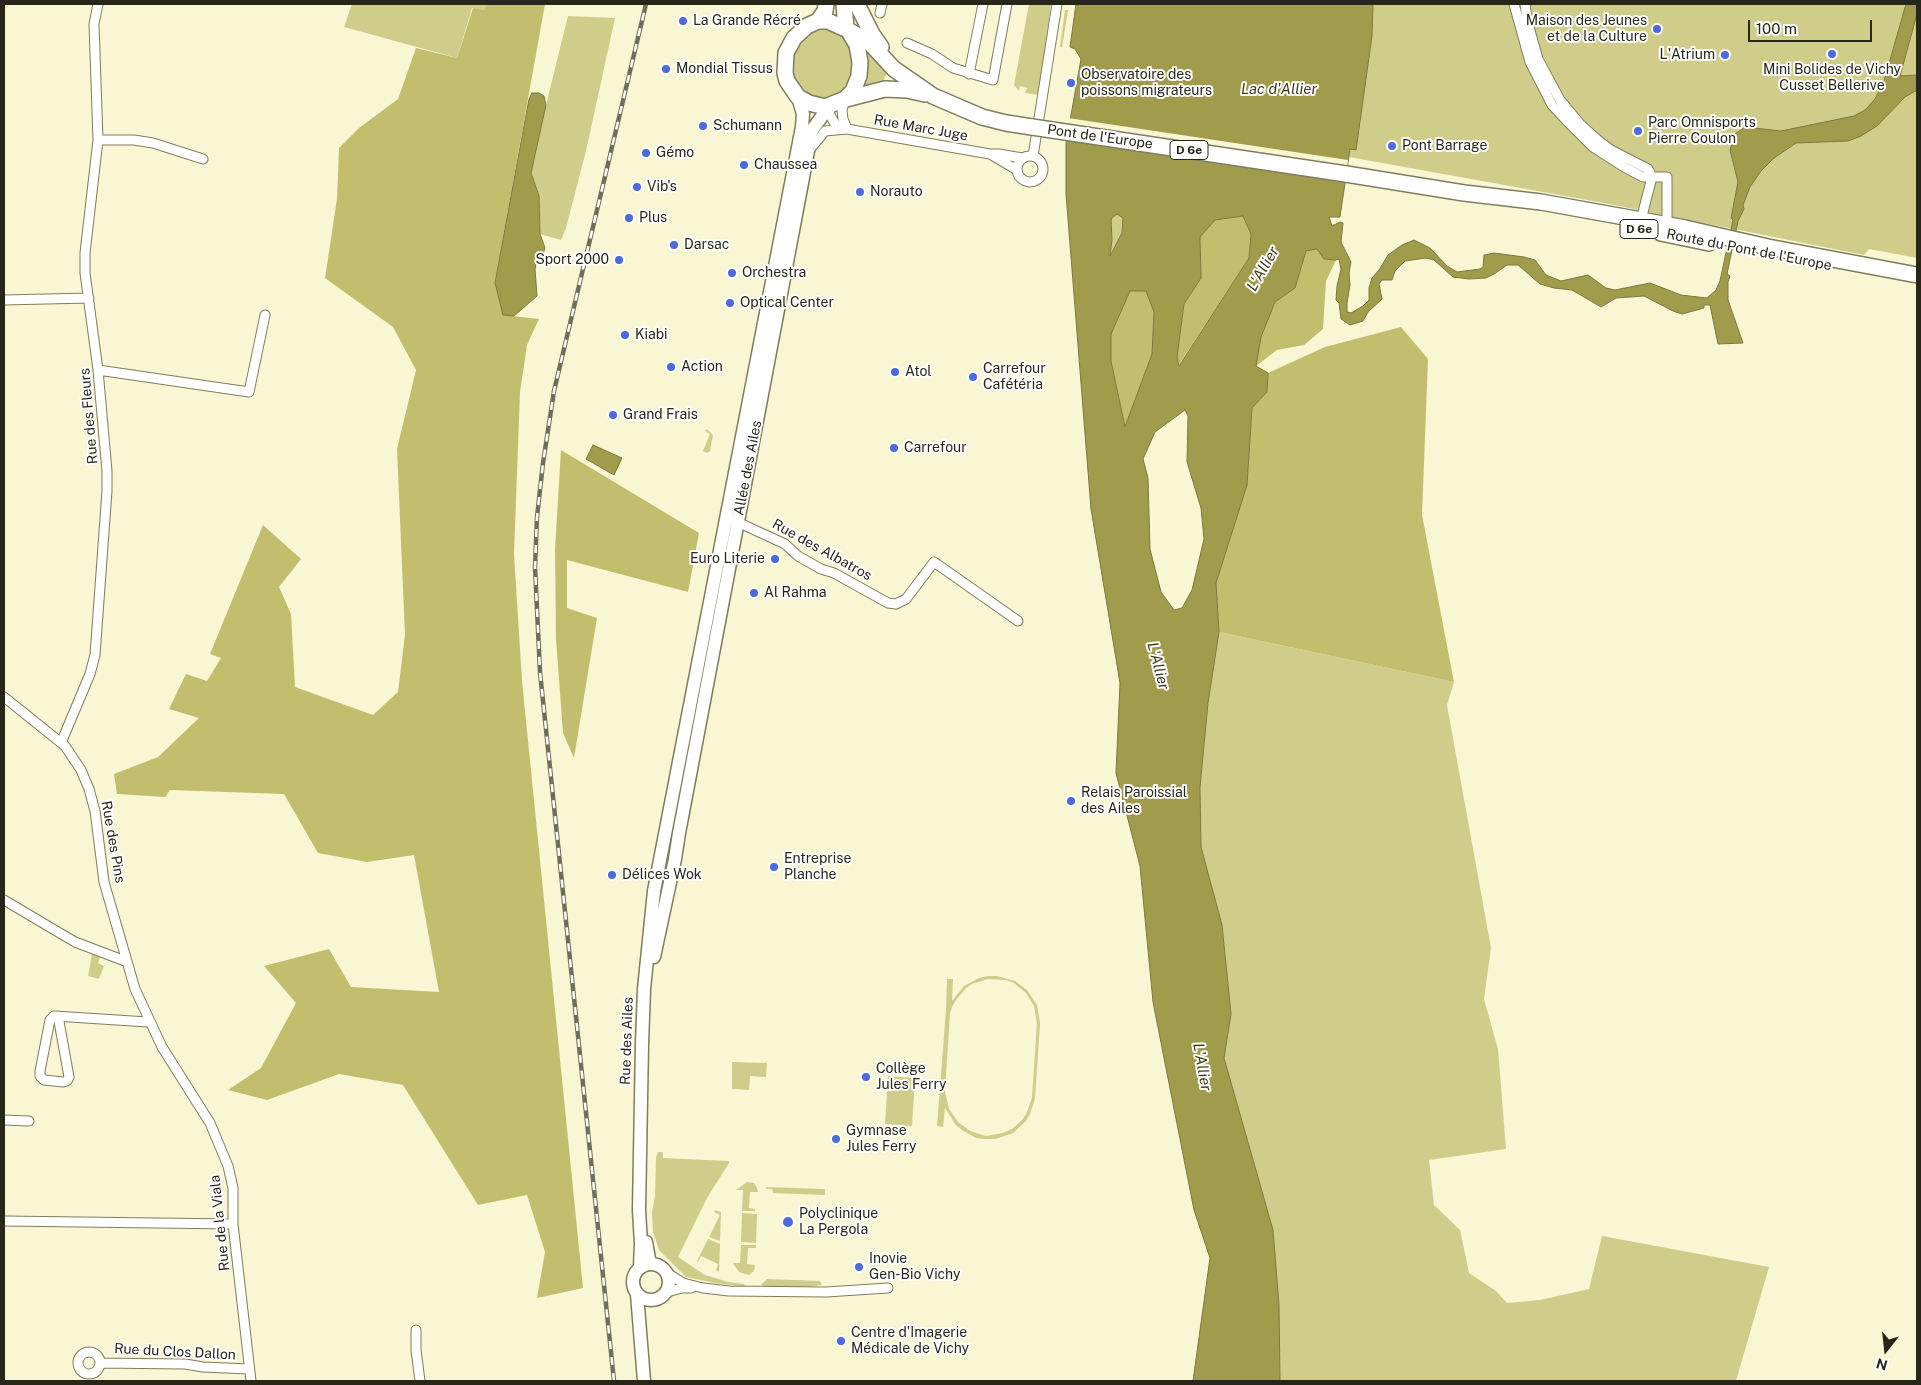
<!DOCTYPE html>
<html>
<head>
<meta charset="utf-8">
<style>
	body { margin:0 }
	#map { position:relative; width:1921px; height:1385px; overflow:hidden; background:#f8f6d3; font-family:"Public Sans",sans-serif }
	canvas { display:block }
	.frame { position:absolute; inset:0; border:5px solid #272719; pointer-events:none }
	.north { position:absolute; left:1861px; top:1325px; width:50px; height:50px; -webkit-text-stroke:4px #fff; paint-order:stroke; rotate:196deg; font-size:14px; font-weight:700; line-height:20px; text-align:center; color:#272719 }
	.north::after { content:''; display:block; margin:auto; width:18px; height:22px; background:#272719; clip-path:polygon(50% 0,100% 100%,50% 72%,0 100%) }
	.scale { position:absolute; left:1748px; top:20px; width:124px; height:22px; box-sizing:border-box; border:2px solid #272719; border-top:0; padding-left:6px; font-size:15px; line-height:18px; white-space:nowrap; color:#272719; -webkit-text-stroke:4px #fff; paint-order:stroke }
</style>
</head>
<body>
<div id="map">
<canvas width="1921" height="1385"></canvas>
<div class="frame"></div>
<div class="north">N</div>
<div class="scale">100 m</div>
</div>
<script>
const c = document.querySelector('canvas').getContext('2d');
c.lineJoin = 'round';
function paint(path, color) { c.fillStyle = color; c.fill(path, 'evenodd'); }
const toPath = rows => new Path2D(rows.map(r => 'M' + r).join(''));
function strokePath(path, color, width, dash) { c.strokeStyle = color; c.lineWidth = width; c.lineCap = dash ? 'butt' : 'round'; c.setLineDash(dash || []); c.stroke(path); }
function label(font, color, halo, rows, align = 'center') {
  c.font = font + ' "Public Sans",sans-serif'; c.lineWidth = 4; c.setLineDash([]); c.textBaseline = 'middle'; c.strokeStyle = halo; c.fillStyle = color; for (const [text, x, y, turn = 0] of rows) {
    c.save(); c.translate(x, y); c.rotate((+turn || 0) * Math.PI / 180); c.textAlign = isNaN(turn) ? turn : align; if (halo) c.strokeText(text, 0, 0); c.fillText(text, 0, 0); c.restore();
  }
}
paint(toPath([
	[352,4,486,4,484,10,472,8,457,58,344,27],
	[1029,4,1051,4,1039,95,1025,93,1027,88,1020,86,1019,91,1014,85],
	[1373,4,1917,4,1917,258,1869,249,1864,255,1604,203,1349,157,1350,148,1355,150,1372,36],
	[1065,10,1068,10,1062,47,1060,47],
	[568,16,615,18,586,151,566,228,561,240,540,234,539,196,531,173,546,105],
	[825,27,843,34,852,49,855,71,844,91,830,100,818,100,802,91,794,79,792,73,793,55,801,39,815,29],
	[861,45,887,71,887,73,883,81,859,89],
	[1117,213,1123,217,1122,233,1109,257,1112,240,1111,219],
	[707,429,713,435,710,451,707,453,703,451,710,434,705,431],
	[1219,632,1454,682,1447,705,1491,948,1484,999,1498,1049,1506,1149,1429,1160,1434,1205,1460,1230,1469,1273,1496,1291,1507,1303,1540,1300,1589,1289,1602,1236,1769,1267,1736,1381,1280,1381,1279,1305,1273,1230,1224,1058,1231,1014,1222,925,1201,847,1200,787,1208,703],
	[92,954,100,957,98,963,104,966,99,979,88,976],
	[988,976,997,976,1015,981,1027,990,1037,1005,1040,1023,1035,1098,1030,1114,1026,1121,1013,1133,995,1139,985,1139,976,1138,962,1130,956,1125,945,1108,943,1127,937,1126,946,1010,947,979,953,979,952,1001,964,986,979,978],
	[988,979,1006,980,1014,983,1026,993,1034,1006,1037,1023,1032,1098,1027,1112,1023,1119,1012,1129,1003,1133,986,1136,970,1131,958,1122,949,1109,945,1091,950,1014,952,1007,956,1000,966,988,972,984],
	[732,1062,767,1063,766,1077,750,1076,749,1090,732,1089],
	[888,1076,915,1078,912,1126,885,1124],
	[658,1152,663,1152,663,1158,729,1161,729,1163,707,1198,678,1257,705,1275,728,1282,744,1284,745,1287,715,1283,686,1277,659,1250,653,1232,652,1212,655,1196,656,1157],
	[747,1182,754,1183,757,1188,758,1192,750,1192,749,1208,755,1209,755,1211,742,1211,743,1190,736,1190],
	[766,1187,825,1189,825,1195,773,1193,772,1189,766,1189],
	[715,1210,721,1212,720,1241,709,1237,720,1215,714,1212],
	[742,1213,757,1214,756,1243,741,1242],
	[708,1239,720,1244,719,1272,716,1270,718,1264,701,1256,698,1262,697,1261],
	[741,1245,756,1245,756,1248,748,1248,747,1264,755,1265,754,1271,749,1275,739,1272,734,1265,733,1263,740,1263],
	[767,1279,820,1281,822,1285,803,1287,766,1287,761,1285]
]), '#d0cd8b');
paint(toPath([
	[486,4,545,4,495,283,503,315,539,319,527,345,520,392,514,554,522,681,583,1288,537,1298,545,1252,527,1195,478,1205,403,1085,339,1074,267,1100,228,1090,261,1068,296,1003,264,966,329,949,351,987,439,992,414,855,367,862,318,853,284,794,170,790,165,797,117,794,114,774,158,757,199,718,169,709,186,674,207,681,221,658,210,654,263,525,301,559,279,587,291,614,295,687,373,715,398,692,405,635,397,449,416,370,393,327,325,278,337,199,339,148,359,128,398,99,416,48,457,58,473,8,484,10],
	[1243,216,1251,234,1249,258,1178,366,1177,357,1184,304,1201,278,1200,237,1214,220],
	[1317,249,1324,259,1336,260,1326,281,1323,329,1304,345,1277,350,1256,366,1261,337,1275,302,1295,288,1306,251],
	[1130,291,1147,291,1154,312,1152,354,1125,428,1111,361,1111,334],
	[1401,327,1428,359,1422,515,1454,682,1219,632,1216,583,1247,485,1252,408,1267,392,1268,373,1325,347],
	[561,450,699,533,688,592,567,560,567,608,597,618,574,758,563,733,556,639,555,549]
]), '#c3be6d');
const water = toPath([
	[1076,4,1373,4,1372,36,1356,150,1350,149,1340,217,1329,217,1332,226,1340,222,1343,223,1341,242,1351,262,1349,273,1350,285,1347,303,1347,312,1351,313,1363,306,1369,300,1369,288,1372,278,1379,270,1388,255,1402,245,1414,240,1430,248,1447,266,1457,272,1480,269,1483,267,1484,255,1494,253,1524,257,1535,260,1546,275,1561,281,1588,275,1606,288,1615,290,1650,283,1681,295,1707,298,1716,290,1720,281,1733,220,1731,218,1738,182,1730,150,1735,134,1745,127,1781,131,1854,116,1865,110,1875,99,1884,81,1906,4,1917,4,1917,14,1900,76,1917,75,1917,90,1905,97,1877,126,1861,136,1848,141,1796,143,1774,158,1761,171,1750,187,1743,205,1744,209,1738,221,1727,274,1730,276,1728,282,1728,300,1743,343,1718,344,1710,305,1704,305,1704,308,1682,314,1673,311,1644,296,1616,298,1601,307,1572,290,1554,288,1540,284,1518,265,1507,265,1494,274,1486,278,1469,279,1453,277,1434,260,1426,258,1405,261,1395,271,1392,280,1382,280,1379,284,1382,299,1368,312,1363,321,1350,325,1341,319,1339,303,1336,300,1337,286,1341,269,1339,259,1336,260,1324,259,1317,249,1306,251,1295,288,1275,302,1261,337,1256,366,1268,373,1267,392,1252,408,1247,485,1216,583,1219,632,1208,703,1200,787,1201,847,1222,925,1231,1014,1224,1058,1273,1230,1279,1305,1280,1381,1193,1381,1210,1258,1194,1210,1153,1002,1140,866,1116,773,1120,683,1091,509,1066,194,1066,143,1081,59,1075,49,1070,47,1076,4],
	[1117,214,1123,218,1122,233,1110,256,1112,240,1111,219,1117,214],
	[1243,216,1251,234,1249,258,1179,366,1177,357,1184,304,1201,278,1200,237,1215,220,1243,216],
	[1130,291,1146,291,1154,312,1152,354,1125,427,1111,361,1111,334,1130,291],
	[1185,410,1188,416,1187,462,1201,508,1204,539,1192,590,1182,608,1174,610,1161,592,1150,549,1148,478,1143,459,1155,432,1185,410],
	[532,93,539,93,544,96,546,105,531,173,539,196,540,234,545,248,541,260,536,264,535,269,537,296,514,316,503,315,495,283,529,99,532,93],
	[593,445,622,458,614,475,586,459,593,445]
]);
paint(water, '#a19c4c');
strokePath(water, '#7c793d', 1);
paint(toPath([
	[1068,118,1348,160,1345,182,1064,140]
]), '#f8f6d3');
const street = toPath([
	[1514,4,1530,62,1552,105,1566,120,1593,147,1624,167,1643,177,1667,177,1667,225,1665,225],
	[1525,4,1527,20,1538,59,1560,100,1580,124,1599,141,1611,150,1648,169,1652,177,1641,220,1655,232],
	[880,13,882,4],
	[907,43,932,54,953,68,993,80,1007,4],
	[969,74,983,4],
	[845,99,842,110,843,119,847,129],
	[828,107,830,115,838,129],
	[98,140,134,140,153,143,203,159],
	[811,148,825,131,847,129,990,154,999,154,1022,158],
	[990,154,1017,170],
	[1033,156,1057,4],
	'1017 169a13 13 0 1 1 26 0a13 13 0 1 1-26 0Z',
	[1627,227,1647,227],
	[4,300,89,298],
	[98,370,249,392,265,315],
	[733,520,785,544,798,556,821,569,834,573,888,603,896,604,906,599,934,562,1018,621],
	[4,697,65,746,81,770,89,789,95,811,104,882,135,989,162,1047,210,1123,228,1166,233,1188,233,1224,251,1381],
	[61,743,90,674,95,655,107,491,107,471,98,370,85,273,85,253,98,140,94,24,98,4],
	[4,900,75,942,125,961],
	[58,1016,69,1077,67,1081,63,1082,44,1080,40,1076,40,1071,50,1020,54,1016,148,1022],
	[4,1120,29,1121],
	[4,1221,233,1224],
	[667,1273,683,1283,703,1288,729,1291,826,1292,888,1288],
	[667,1292,682,1288,691,1288],
	[416,1330,416,1350,420,1381],
	'78 1363a11 11 0 1 1 22 0a11 11 0 1 1-22 0Z',
	[100,1363,185,1364,203,1367,249,1369]
]);
const secondary = toPath([
	[654,957,675,859,679,833,812,130,823,115,825,107],
	[646,1242,650,1264],
	'633 1282a18 18 0 1 1 36 0a18 18 0 1 1-36 0Z',
	[640,1267,641,1244,639,1210,642,1044,644,989,654,891,802,127,803,114,798,97],
	[637,1294,644,1381]
]);
const primary = toPath([
	[844,4,846,29],
	[857,4,872,34,881,47],
	[818,21,828,21,848,30,857,45,860,62,859,76,853,91,845,99,825,107,809,103,798,97,787,81,785,73,786,53,794,38,807,26,818,21],
	[818,21,825,11,826,4],
	[850,31,868,41,894,69,933,96,982,117,1006,123,1032,127],
	[846,99,885,89,907,90,925,94],
	[1346,174,1464,193,1541,202,1641,220,1685,228,1768,247,1917,275],
	[1661,233,1709,243]
]);
strokePath(street, '#7f7d5d', 11);
strokePath(secondary, '#7f7d5d', 15);
strokePath(primary, '#7f7d5d', 18);
strokePath(street, '#fff', 9);
strokePath(secondary, '#fff', 12);
strokePath(primary, '#fff', 15);
const rail = toPath([
	[614,1381,540,672,535,567,537,517,543,463,554,391,646,4]
]);
strokePath(rail, '#6f6e59', 4.5);
strokePath(rail, '#fff', 2.5, [8]);
const primaryBridge = toPath([
	[1032,127,1346,174]
]);
strokePath(primaryBridge, '#7f7d5d', 18, []);
strokePath(primaryBridge, '#fff', 15);
for (const [x, y, r, color] of [
	[683,21,5,"#4c69de"],
	[1657,29,5,"#4c69de"],
	[1832,54,5,"#4c69de"],
	[1725,55,5,"#4c69de"],
	[666,69,5,"#4c69de"],
	[1071,83,5,"#4c69de"],
	[703,126,5,"#4c69de"],
	[1638,131,5,"#4c69de"],
	[1392,146,5,"#4c69de"],
	[646,153,5,"#4c69de"],
	[744,165,5,"#4c69de"],
	[637,187,5,"#4c69de"],
	[860,192,5,"#4c69de"],
	[629,218,5,"#4c69de"],
	[674,245,5,"#4c69de"],
	[619,260,5,"#4c69de"],
	[732,273,5,"#4c69de"],
	[730,303,5,"#4c69de"],
	[625,335,5,"#4c69de"],
	[671,367,5,"#4c69de"],
	[895,372,5,"#4c69de"],
	[973,377,5,"#4c69de"],
	[613,415,5,"#4c69de"],
	[894,448,5,"#4c69de"],
	[775,559,5,"#4c69de"],
	[754,593,5,"#4c69de"],
	[1071,801,5,"#4c69de"],
	[774,867,5,"#4c69de"],
	[612,875,5,"#4c69de"],
	[866,1077,5,"#4c69de"],
	[836,1139,5,"#4c69de"],
	[788,1222,6,"#4c69de"],
	[859,1267,5,"#4c69de"],
	[841,1341,5,"#4c69de"]
]) { const dot = new Path2D(); dot.arc(x, y, r, 0, 2 * Math.PI); c.fillStyle = color; c.fill(dot); strokePath(dot, '#fff', 2); }
for (const [x, y, w] of [
	[1189,150,38],
	[1639,229,38]
]) { const box = new Path2D(); box.roundRect(x - w / 2, y - 9.5, w, 19, 4); c.fillStyle = '#fff'; c.fill(box); strokePath(box, '#272719', 1); }
label('bold 12px', '#272719', null, [
	["D 6e",1189,150],
	["D 6e",1639,229]
]);
label('14px', '#272719', '#fff', [
	["La Grande Récré",693,21],
	["Maison des Jeunes",1647,21,"right"],
	["et de la Culture",1647,37,"right"],
	["L'Atrium",1715,55,"right"],
	["Mondial Tissus",676,69],
	["Mini Bolides de Vichy",1832,70,"center"],
	["Cusset Bellerive",1832,86,"center"],
	["Observatoire des",1081,75],
	["poissons migrateurs",1081,91],
	["Parc Omnisports",1648,123],
	["Pierre Coulon",1648,139],
	["Schumann",713,126],
	["Pont Barrage",1402,146],
	["Gémo",656,153],
	["Chaussea",754,165],
	["Vib's",647,187],
	["Norauto",870,192],
	["Plus",639,218],
	["Darsac",684,245],
	["Sport 2000",609,260,"right"],
	["Orchestra",742,273],
	["Optical Center",740,303],
	["Kiabi",635,335],
	["Action",681,367],
	["Carrefour",983,369],
	["Cafétéria",983,385],
	["Atol",905,372],
	["Grand Frais",623,415],
	["Carrefour",904,448],
	["Euro Literie",765,559,"right"],
	["Al Rahma",764,593],
	["Relais Paroissial",1081,793],
	["des Ailes",1081,809],
	["Entreprise",784,859],
	["Planche",784,875],
	["Délices Wok",622,875],
	["Collège",876,1069],
	["Jules Ferry",876,1085],
	["Gymnase",846,1131],
	["Jules Ferry",846,1147],
	["Polyclinique",799,1214],
	["La Pergola",799,1230],
	["Inovie",869,1259],
	["Gen-Bio Vichy",869,1275],
	["Centre d'Imagerie",851,1333],
	["Médicale de Vichy",851,1349]
], 'left');
label('14px', '#272719', '#fff', [
	["Rue Marc Juge",921,128,10],
	["Pont de l'Europe",1100,137,8],
	["Route du Pont de l'Europe",1749,250,11],
	["Rue des Fleurs",89,416,-95],
	["Allée des Ailes",748,468,-79],
	["Rue des Albatros",822,550,29],
	["Rue des Pins",113,842,80],
	["Rue des Ailes",627,1041,-88],
	["Rue de la Viala",220,1223,-96],
	["Rue du Clos Dallon",175,1352,3]
]);
label('italic 15px', '#3e3c19', '#fff', [
	["Lac d'Allier",1279,89],
	["L'Allier",1263,269,-60],
	["L'Allier",1158,666,75],
	["L'Allier",1202,1067,80]
]);
</script>
</body>
</html>
